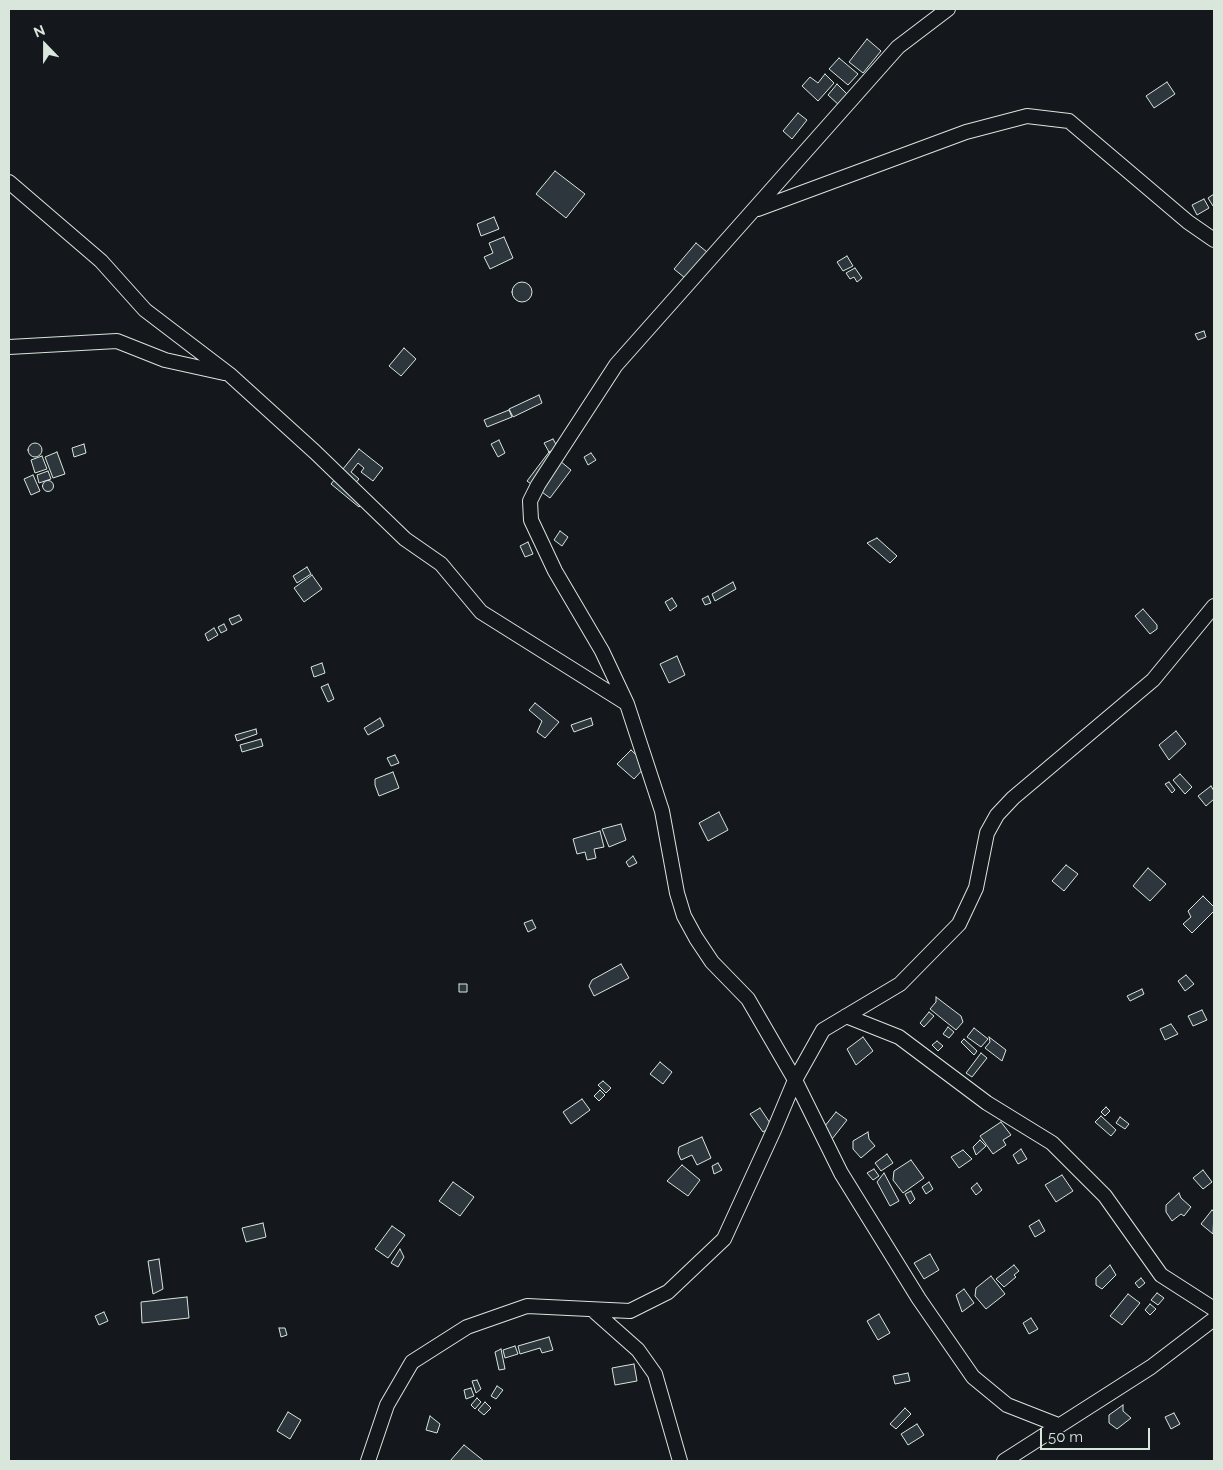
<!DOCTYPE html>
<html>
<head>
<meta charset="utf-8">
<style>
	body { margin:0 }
	#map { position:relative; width:1223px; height:1470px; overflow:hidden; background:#14181c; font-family:Raleway,sans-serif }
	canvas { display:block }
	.frame { position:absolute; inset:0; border:10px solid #d8e6dc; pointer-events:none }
	.north { position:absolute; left:20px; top:20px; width:50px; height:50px; -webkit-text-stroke:4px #14181c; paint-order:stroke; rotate:338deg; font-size:14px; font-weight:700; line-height:20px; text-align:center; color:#d8e6dc }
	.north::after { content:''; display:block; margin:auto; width:18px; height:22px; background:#d8e6dc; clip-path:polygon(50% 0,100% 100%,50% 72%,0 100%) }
	.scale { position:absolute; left:1040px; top:1428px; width:110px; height:22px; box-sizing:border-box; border:2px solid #d8e6dc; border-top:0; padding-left:6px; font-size:15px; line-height:18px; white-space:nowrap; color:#d8e6dc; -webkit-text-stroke:4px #14181c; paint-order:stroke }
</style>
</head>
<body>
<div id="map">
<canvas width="1223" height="1470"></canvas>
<div class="frame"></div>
<div class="north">N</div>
<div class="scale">50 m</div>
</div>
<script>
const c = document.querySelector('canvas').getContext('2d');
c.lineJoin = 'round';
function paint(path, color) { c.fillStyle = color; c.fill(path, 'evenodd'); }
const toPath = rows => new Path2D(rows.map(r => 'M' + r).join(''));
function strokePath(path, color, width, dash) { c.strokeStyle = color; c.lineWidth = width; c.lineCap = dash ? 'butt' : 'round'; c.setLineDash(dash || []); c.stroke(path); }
const building = toPath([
	[867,39,881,51,863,73,849,62,867,39],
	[839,58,858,74,848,85,829,69,839,58],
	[825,74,834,83,818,101,802,86,810,77,818,83,825,74],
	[1167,82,1175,94,1154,108,1146,96,1167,82],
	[837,84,849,96,840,106,828,95,837,84],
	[798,113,807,120,792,139,783,131,798,113],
	[555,171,585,194,566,218,536,194,555,171],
	[1214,194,1214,205,1213,206,1208,198,1214,194],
	[1204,199,1209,208,1197,215,1192,205,1204,199],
	[494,217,499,229,481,236,477,224,494,217],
	[504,237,513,258,490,269,484,257,493,253,489,243,504,237],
	[696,243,707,252,685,278,674,269,696,243],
	[847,256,853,266,843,271,837,262,847,256],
	[855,268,862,278,857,282,854,277,850,279,846,273,855,268],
	'512 292a10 10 0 1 1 20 0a10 10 0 1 1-20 0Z',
	[1204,331,1206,337,1198,340,1195,334,1204,331],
	[404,348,416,359,401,376,389,366,404,348],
	[539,395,542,403,513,417,509,409,539,395],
	[509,410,512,417,487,427,484,420,509,410],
	[553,439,558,448,549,452,544,443,553,439],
	[499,440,505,453,498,457,491,444,499,440],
	'28 450a7 7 0 1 1 14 0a7 7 0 1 1-14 0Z',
	[84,444,86,453,74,457,72,448,84,444],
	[359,449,383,468,373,481,361,472,364,468,358,463,351,472,359,479,352,487,367,498,359,507,331,484,359,449],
	[57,452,65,474,53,478,45,457,57,452],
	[549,452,571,470,550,498,527,481,549,452],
	[591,453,596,460,588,465,584,457,591,453],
	[42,456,47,469,35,473,31,460,42,456],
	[48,471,51,479,39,483,37,475,48,471],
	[33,475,40,491,31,495,24,479,33,475],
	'42.5 486a5.5 5.5 0 1 1 11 0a5.5 5.5 0 1 1-11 0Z',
	[560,531,568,537,562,546,554,540,560,531],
	[877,538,897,556,890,563,867,543,877,538],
	[528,542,533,554,525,557,520,546,528,542],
	[307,567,311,574,297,583,293,576,307,567],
	[312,575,322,589,304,602,294,588,312,575],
	[733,582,736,589,715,601,712,594,733,582],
	[708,596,711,603,705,605,702,599,708,596],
	[672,598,677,606,670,611,665,602,672,598],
	[1143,609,1157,625,1157,629,1150,634,1135,616,1143,609],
	[239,615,242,620,232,625,229,619,239,615],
	[224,624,227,630,221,633,218,627,224,624],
	[214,628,218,635,208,641,205,634,214,628],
	[677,656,685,675,669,683,660,664,677,656],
	[322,663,325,673,314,677,311,667,322,663],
	[328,684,334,699,328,702,321,687,328,684],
	[535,703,559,722,545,738,537,732,542,721,529,710,535,703],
	[380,718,384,726,368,735,364,728,380,718],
	[591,718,593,725,574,732,571,725,591,718],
	[256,729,257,734,237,741,235,735,256,729],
	[1176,731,1186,744,1169,760,1159,745,1176,731],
	[261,739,263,746,242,752,240,745,261,739],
	[631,750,647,765,634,779,617,764,631,750],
	[395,755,399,763,391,766,387,758,395,755],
	[393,772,399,788,379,796,375,785,375,779,393,772],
	[1180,774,1192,787,1185,794,1173,780,1180,774],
	[1169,782,1175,790,1172,793,1165,784,1169,782],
	[1211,786,1214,791,1214,799,1206,806,1198,796,1211,786],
	[719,812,728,830,708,841,699,823,719,812],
	[621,824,626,840,609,847,602,829,621,824],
	[600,831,604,847,594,849,596,858,587,860,585,852,577,854,573,839,600,831],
	[633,856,637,863,629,867,626,862,633,856],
	[1066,865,1078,874,1064,891,1052,881,1066,865],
	[1148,868,1166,884,1150,901,1133,886,1148,868],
	[1203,896,1214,907,1214,911,1192,933,1183,924,1191,917,1188,911,1203,896],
	[532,920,536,928,528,932,524,923,532,920],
	[621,964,629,978,594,996,589,986,592,980,621,964],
	[1186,975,1194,984,1185,991,1178,981,1186,975],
	[459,984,467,984,467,992,459,992,459,984],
	[1142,989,1144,994,1130,1001,1127,996,1142,989],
	[936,997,961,1016,963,1022,956,1030,930,1009,936,1002,936,997],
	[1202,1010,1207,1020,1193,1026,1188,1016,1202,1010],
	[929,1012,934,1016,924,1027,920,1023,929,1012],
	[1171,1024,1178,1034,1165,1040,1160,1029,1171,1024],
	[948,1027,954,1032,949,1038,943,1034,948,1027],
	[974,1028,988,1039,981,1047,967,1037,974,1028],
	[863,1037,873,1051,856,1065,847,1049,863,1037],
	[989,1037,1006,1050,1002,1061,985,1048,990,1042,989,1037],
	[964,1039,977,1051,974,1055,961,1042,964,1039],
	[937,1041,943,1046,938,1051,932,1045,937,1041],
	[981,1053,987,1058,972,1077,966,1073,981,1053],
	[660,1062,672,1072,663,1084,650,1074,660,1062],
	[603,1081,611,1088,606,1093,598,1085,603,1081],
	[600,1090,605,1095,599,1101,594,1096,600,1090],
	[582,1099,590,1110,571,1124,563,1112,582,1099],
	[1106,1107,1110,1111,1105,1116,1101,1112,1106,1107],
	[760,1108,772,1126,763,1132,750,1114,760,1108],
	[836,1112,847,1120,832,1139,821,1131,836,1112],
	[1101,1116,1116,1130,1111,1136,1095,1122,1101,1116],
	[1120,1117,1129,1124,1125,1129,1116,1123,1120,1117],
	[1001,1122,1011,1135,1003,1140,1006,1145,993,1154,980,1136,1001,1122],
	[868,1132,869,1139,875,1146,861,1158,853,1149,853,1141,868,1132],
	[702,1137,711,1158,697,1165,692,1155,681,1160,678,1153,679,1147,702,1137],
	[980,1140,986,1146,976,1155,973,1147,980,1140],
	[1021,1149,1027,1159,1018,1164,1013,1155,1021,1149],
	[963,1150,972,1159,959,1168,951,1157,963,1150],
	[887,1154,893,1163,881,1171,875,1163,887,1154],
	[911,1160,924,1178,903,1193,893,1180,894,1171,911,1160],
	[718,1163,722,1170,714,1174,712,1166,718,1163],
	[682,1165,700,1180,688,1196,667,1181,682,1165],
	[874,1169,879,1176,873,1180,867,1173,874,1169],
	[1203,1170,1212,1182,1203,1189,1193,1178,1203,1170],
	[884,1173,899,1201,890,1206,877,1182,884,1173],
	[1062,1175,1073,1191,1056,1202,1045,1185,1062,1175],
	[453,1182,474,1197,460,1216,439,1201,453,1182],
	[929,1182,933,1189,926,1194,922,1187,929,1182],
	[977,1183,982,1190,976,1195,971,1188,977,1183],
	[911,1191,915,1199,910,1204,905,1194,911,1191],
	[1179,1193,1181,1198,1191,1207,1184,1216,1181,1214,1172,1221,1166,1212,1166,1205,1179,1193],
	[1212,1210,1214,1212,1213,1234,1201,1224,1212,1210],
	[1039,1220,1045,1231,1035,1237,1029,1226,1039,1220],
	[263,1223,266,1237,246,1242,242,1228,263,1223],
	[392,1226,405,1235,388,1258,375,1249,392,1226],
	[400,1249,404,1257,398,1267,391,1263,400,1249],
	[930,1254,939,1270,924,1279,914,1263,930,1254],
	[159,1259,163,1289,153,1294,148,1261,159,1259],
	[1014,1265,1019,1271,1014,1275,1016,1277,1004,1287,996,1279,1014,1265],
	[1110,1265,1116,1275,1102,1289,1096,1285,1096,1278,1110,1265],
	[991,1276,1005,1294,986,1309,975,1296,976,1288,991,1276],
	[1141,1278,1145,1283,1139,1288,1135,1283,1141,1278],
	[964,1289,974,1303,962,1312,956,1295,964,1289],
	[1157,1293,1164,1298,1158,1305,1151,1300,1157,1293],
	[1128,1294,1140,1303,1122,1325,1110,1316,1128,1294],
	[187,1297,189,1318,142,1323,141,1302,187,1297],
	[1150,1304,1156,1309,1150,1315,1145,1310,1150,1304],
	[104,1312,108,1321,99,1325,95,1316,104,1312],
	[879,1314,890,1333,878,1340,867,1321,879,1314],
	[1031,1318,1038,1329,1029,1334,1023,1323,1031,1318],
	[279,1328,285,1328,287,1335,281,1337,279,1328],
	[549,1337,553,1350,542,1353,540,1348,520,1354,518,1346,549,1337],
	[515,1346,518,1354,505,1358,503,1350,515,1346],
	[501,1349,505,1369,499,1370,495,1352,501,1349],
	[634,1364,637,1381,615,1385,612,1368,634,1364],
	[908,1373,910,1381,895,1384,893,1376,908,1373],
	[477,1380,481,1389,476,1393,472,1381,477,1380],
	[497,1386,503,1390,496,1399,491,1396,497,1386],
	[471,1388,474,1396,466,1399,464,1390,471,1388],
	[477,1398,481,1402,475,1409,471,1405,477,1398],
	[485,1402,491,1408,484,1415,478,1410,485,1402],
	[1123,1405,1123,1411,1131,1418,1117,1429,1109,1423,1109,1415,1123,1405],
	[905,1408,911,1414,896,1429,890,1424,905,1408],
	[288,1412,301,1420,290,1439,277,1431,288,1412],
	[1174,1413,1180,1424,1171,1429,1165,1417,1174,1413],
	[430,1416,440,1424,437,1433,426,1430,430,1416],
	[917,1424,924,1435,908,1445,901,1434,917,1424],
	[464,1445,484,1461,450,1461,464,1445]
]);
paint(building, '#2c363c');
strokePath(building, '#d8e6dc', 1);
const street = toPath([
	[948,9,898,47,616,365,538,485,530,501,531,520,555,571,602,651,627,704,662,811,677,893,684,916,696,938,712,962,748,999,795,1080,841,1173,919,1299,973,1377,1007,1405,1058,1425],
	[9,182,101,261,145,310,229,374,315,452,405,539,441,564,481,612,626,703],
	[758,209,966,132,1027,116,1069,121,1188,222,1214,240],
	[9,347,117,341,165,360,224,373],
	[846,1016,899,1037,987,1103,1052,1143,1105,1196,1161,1275,1214,1309],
	[594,1311,638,1350,655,1374,680,1461],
	[368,1461,387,1405,412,1362,467,1327,527,1306,630,1311,668,1292,724,1239,774,1130,795,1080,823,1030,900,984,959,924,976,888,987,833,997,815,1013,798,1153,680,1214,606],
	[1004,1461,1151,1367,1214,1319]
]);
strokePath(street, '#d8e6dc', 16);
strokePath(street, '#14181c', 14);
</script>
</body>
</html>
